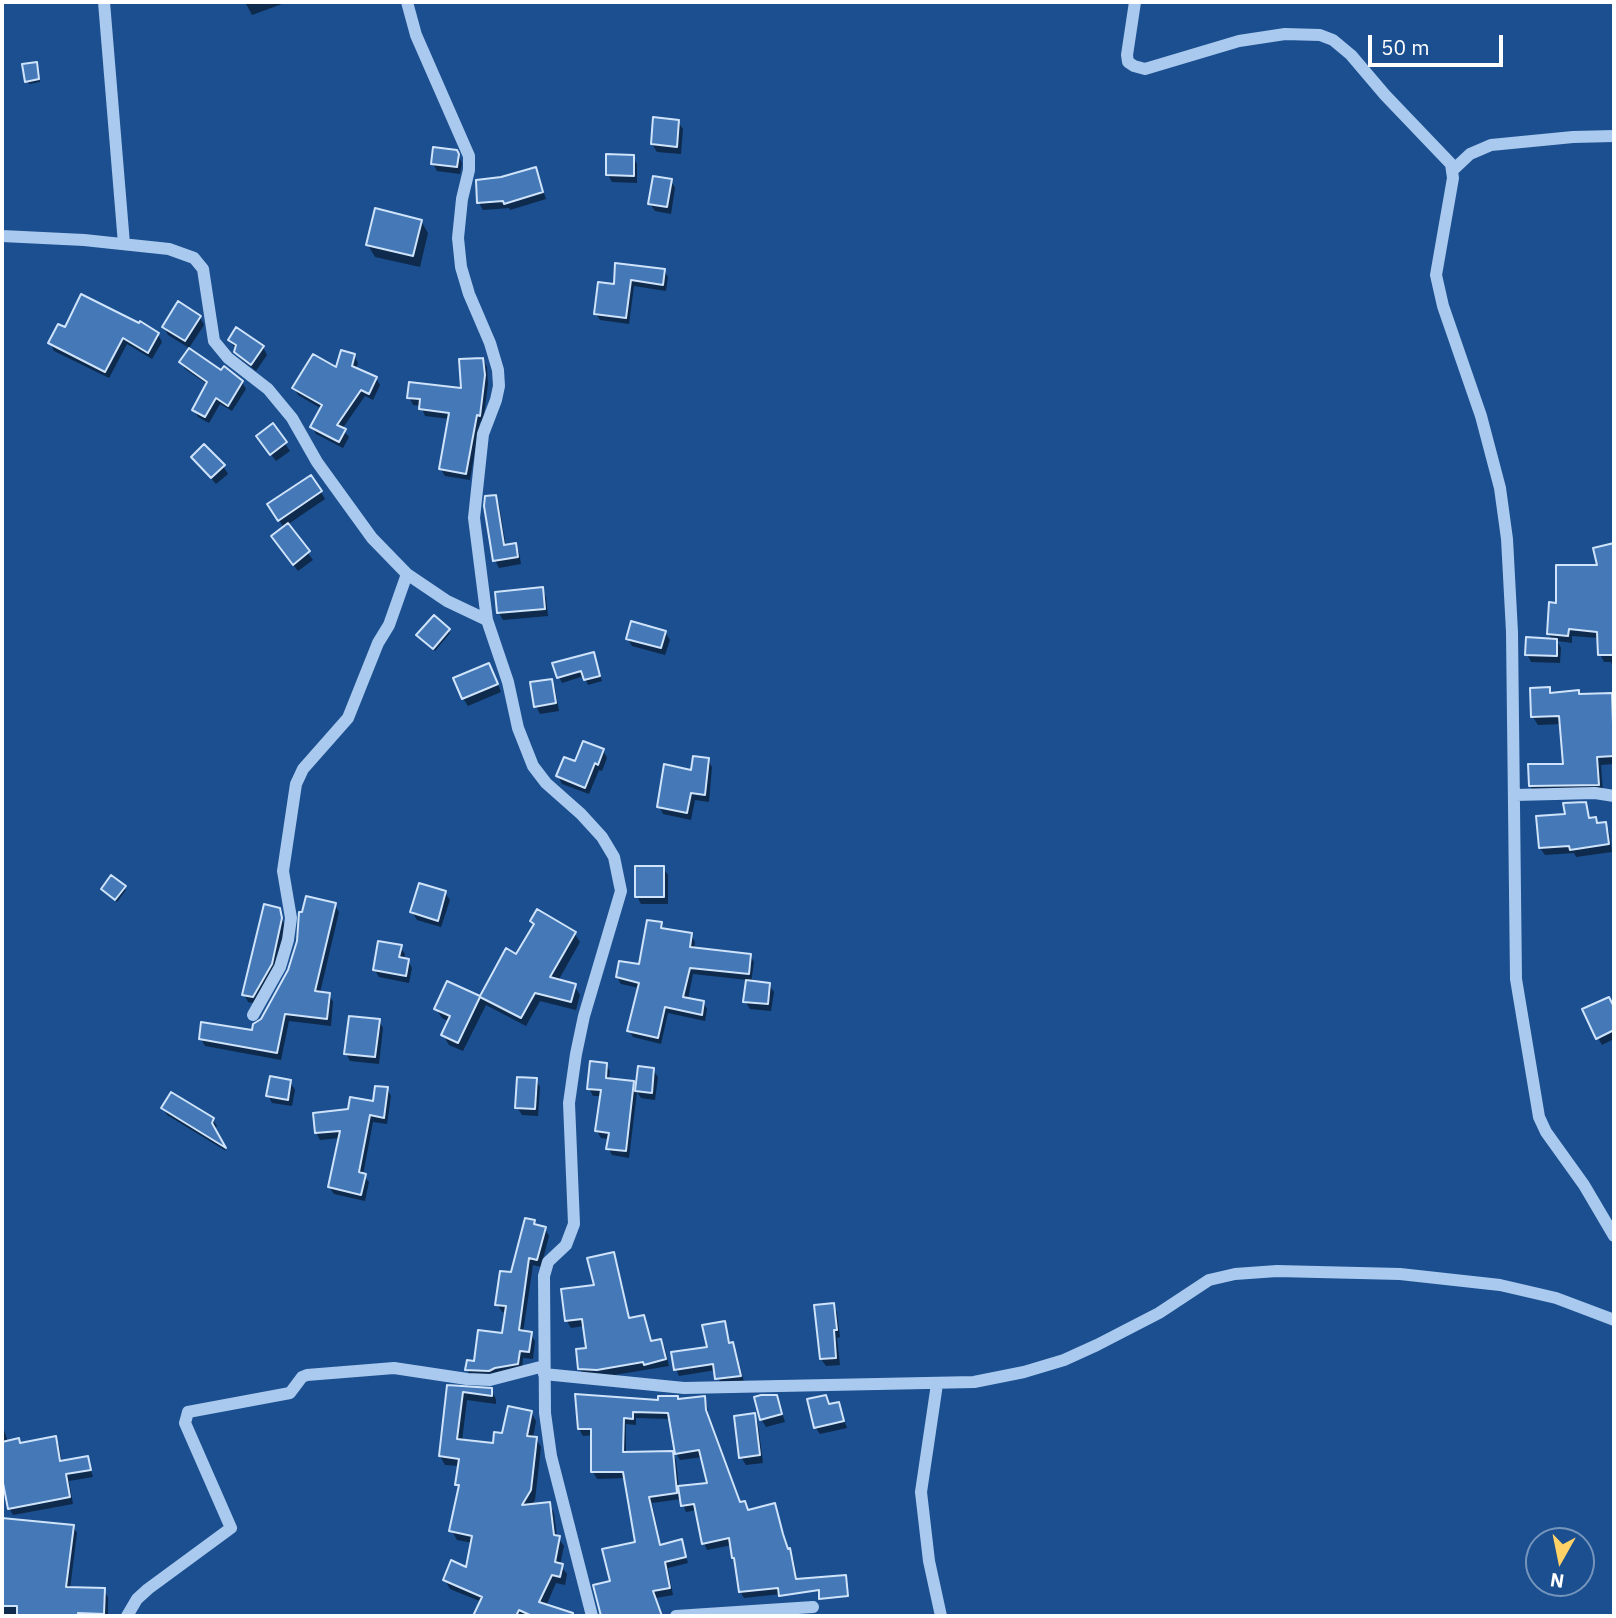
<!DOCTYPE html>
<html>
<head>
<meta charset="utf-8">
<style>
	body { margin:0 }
	#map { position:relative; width:1616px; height:1618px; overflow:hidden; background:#1b4f8f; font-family:"IBM Plex Sans",sans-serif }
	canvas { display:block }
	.frame { position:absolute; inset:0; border:4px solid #fff; pointer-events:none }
	.north { position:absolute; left:1525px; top:1527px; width:70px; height:70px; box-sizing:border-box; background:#1b4f8f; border:2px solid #7695bc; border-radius:50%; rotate:189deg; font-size:19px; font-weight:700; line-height:28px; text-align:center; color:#fff }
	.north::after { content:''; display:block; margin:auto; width:24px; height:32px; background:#ffd166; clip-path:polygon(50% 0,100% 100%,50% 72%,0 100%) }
	.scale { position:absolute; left:1368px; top:35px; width:135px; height:32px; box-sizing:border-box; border:4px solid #fff; border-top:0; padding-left:9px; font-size:21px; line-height:24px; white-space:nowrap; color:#fff; -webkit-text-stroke:5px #1b4f8f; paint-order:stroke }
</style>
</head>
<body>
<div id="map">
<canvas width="1616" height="1618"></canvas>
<div class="frame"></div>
<div class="north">N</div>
<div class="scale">50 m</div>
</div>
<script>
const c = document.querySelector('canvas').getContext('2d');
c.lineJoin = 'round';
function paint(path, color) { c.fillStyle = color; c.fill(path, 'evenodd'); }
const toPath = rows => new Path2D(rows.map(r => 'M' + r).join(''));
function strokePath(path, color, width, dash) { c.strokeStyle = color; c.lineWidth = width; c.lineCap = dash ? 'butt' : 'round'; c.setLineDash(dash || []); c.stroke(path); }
paint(toPath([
	[245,2,282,2,282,4,252,15],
	[36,64,40,82,29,84,27,81],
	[678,122,683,129,681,154,657,152,652,144],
	[456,151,462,163,460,174,437,171,433,164],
	[633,157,637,164,637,183,612,182,608,175],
	[535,169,546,199,510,210,509,208,483,210,479,203,477,181,501,179],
	[671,181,675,188,671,214,655,211,650,204],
	[421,221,428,233,420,267,375,257,368,245],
	[617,265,664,270,668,277,666,291,634,286,629,324,600,320,596,314,615,286],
	[200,317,204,325,189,348,168,335,164,327],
	[65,329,158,334,162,342,152,359,127,344,109,378,54,351,50,343],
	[230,340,263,347,267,355,256,371,241,359],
	[354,355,358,363,356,369,376,378,380,385,373,400,365,396,342,429,349,437,343,448,316,434,312,427,322,409,298,395,294,388,337,370],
	[483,360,487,367,488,384,483,423,480,422,470,480,445,476,440,468,450,419,425,416,421,406,413,405,409,397,463,390],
	[181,362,242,382,246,389,232,411,220,404,209,423,198,417,194,410,208,385,185,369],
	[273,426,290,451,276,461,263,444],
	[193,457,223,466,228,474,216,484],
	[321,492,325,499,287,525,313,560,298,571,273,537,284,528,274,512],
	[495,497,499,504,506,546,515,545,519,552,521,564,499,568,495,560],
	[1614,545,1614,671,1611,662,1604,662,1600,654,1599,638,1572,636,1572,643,1557,641,1561,648,1560,663,1531,662,1527,654,1552,640,1549,634,1558,605,1599,567,1595,549],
	[542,589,546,597,548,616,503,620,499,613],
	[448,630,450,633,435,651,418,636],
	[665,632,670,640,665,655,632,646,628,639],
	[593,654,602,681,588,685,584,676,562,683,559,677],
	[493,672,501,692,468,706,463,698],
	[551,681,555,688,559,711,540,714,536,706],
	[1549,689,1552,694,1614,695,1614,764,1601,765,1603,792,1535,794,1530,785,1564,765,1562,724,1538,725,1533,717],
	[603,750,607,758,602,771,599,770,589,794,562,784,558,776],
	[708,760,712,767,709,802,695,800,691,820,663,814,659,806],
	[1585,804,1591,820,1595,819,1598,825,1605,824,1609,832,1612,852,1576,857,1574,853,1545,855,1540,848,1567,816],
	[663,868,668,875,668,904,641,904,637,896],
	[124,887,126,890,117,902,103,889],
	[445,893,450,900,441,927,417,920,412,912],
	[335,905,339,912,320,993,329,994,333,1002,331,1026,289,1021,281,1060,205,1046,201,1039,253,1032],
	[279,909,285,927,275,972,257,1004,248,1002,244,994],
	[532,921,574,933,580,942,558,981,574,985,580,995,576,1010,540,1001,526,1026,486,1005,463,1051,449,1045,443,1035,450,1022,442,1018,436,1009,448,983,481,998,506,951,516,956,535,926],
	[661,924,665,931,691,935,695,942,694,949,750,955,754,962,751,983,769,985,774,992,771,1011,750,1009,745,1001,748,980,693,974,688,999,703,1002,707,1009,705,1021,668,1013,661,1044,633,1037,629,1030,639,988,621,984,617,977,641,966],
	[400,947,405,954,404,960,408,961,412,968,409,983,379,977,375,970],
	[1608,999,1614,1010,1614,1039,1602,1045,1598,1038],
	[379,1021,383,1028,379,1064,350,1061,346,1053],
	[606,1064,610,1071,609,1080,633,1082,637,1088,653,1070,658,1077,655,1100,641,1098,637,1092,629,1158,612,1155,608,1148,609,1139,601,1138,597,1131,602,1096,593,1096,589,1088],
	[536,1080,540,1087,538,1116,522,1115,517,1107],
	[290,1082,295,1090,292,1106,272,1103,268,1095],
	[387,1089,391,1096,387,1124,373,1122,363,1175,369,1182,365,1201,334,1194,329,1187,340,1138,320,1140,316,1132,349,1111,374,1103],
	[163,1108,213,1120,217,1126,214,1131,226,1151,167,1115],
	[533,1222,536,1226,545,1229,549,1236,541,1267,533,1265,523,1333,530,1333,535,1341,533,1359,523,1358,522,1371,472,1377,467,1370,504,1335,507,1313,502,1312,497,1304],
	[613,1254,617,1261,630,1320,643,1317,653,1343,661,1341,665,1348,669,1366,602,1377,584,1376,579,1368,588,1349,584,1326,571,1328,567,1321,596,1286],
	[833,1304,837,1312,840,1337,837,1338,840,1365,826,1366,821,1359],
	[724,1323,731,1345,736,1351,744,1382,721,1385,716,1370,679,1376,676,1369,709,1348],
	[449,1387,491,1390,496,1399,496,1404,467,1400,462,1441,495,1445,531,1412,536,1421,533,1438,536,1439,541,1447,535,1500,531,1506,549,1504,554,1513,557,1537,564,1546,560,1565,567,1574,565,1585,556,1583,546,1606,577,1616,475,1616,482,1602,450,1589,445,1580,467,1569,473,1543,457,1540,452,1531,460,1490,457,1484,460,1466,445,1465,440,1456],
	[777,1397,785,1422,766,1427,761,1419],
	[826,1397,831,1405,838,1404,847,1428,820,1434,815,1427],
	[677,1398,679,1400,704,1398,707,1405,709,1419,741,1504,745,1503,749,1512,774,1505,788,1550,793,1557,800,1592,744,1598,740,1591,732,1545,707,1550,704,1543,697,1510,686,1512,681,1499,652,1503,661,1546,681,1541,688,1563,668,1568,673,1595,656,1598,663,1616,641,1616,626,1582,628,1616,602,1616,613,1582,637,1543,626,1478,597,1479,593,1472,593,1435,583,1436,579,1429],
	[636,1418,670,1419,676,1453,680,1460,703,1457,709,1484,679,1488,676,1460,672,1453,626,1454,626,1424,636,1425],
	[754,1415,758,1423,763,1463,746,1465,741,1457],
	[2,1424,8,1442,19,1440,21,1444,55,1438,59,1445,62,1463,87,1458,93,1477,69,1481,73,1504,13,1515,9,1508,2,1474],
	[2,1520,73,1526,77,1533,70,1589,104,1590,108,1597,108,1616,2,1616]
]), '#0007');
const building = toPath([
	[37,62,39,79,25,82,22,64,37,62],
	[653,117,679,120,677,147,651,144,653,117],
	[433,147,457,150,459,154,457,167,431,164,433,147],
	[606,154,634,155,634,176,606,175,606,154],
	[536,167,543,192,504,204,503,201,477,203,476,180,501,177,536,167],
	[653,176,672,179,667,207,648,204,653,176],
	[375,208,422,220,413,256,366,245,375,208],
	[615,263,665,269,663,285,631,280,626,318,594,314,598,282,614,284,615,263],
	[81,294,139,323,140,321,159,333,148,353,123,338,105,372,48,343,58,324,65,327,81,294],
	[178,301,201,316,185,341,162,327,178,301],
	[236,327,264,346,251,365,234,352,236,345,228,340,236,327],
	[189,348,221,370,224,366,243,381,228,406,216,398,205,417,192,410,207,382,179,362,189,348],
	[341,350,355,354,352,366,377,377,369,394,361,390,337,425,346,429,339,442,310,427,322,405,292,388,313,354,336,367,341,350],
	[483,358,485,375,480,416,477,415,466,474,439,469,449,413,419,409,420,399,407,398,409,382,461,388,459,359,483,358],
	[273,423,287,442,270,455,256,436,273,423],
	[204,444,225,465,211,478,191,457,204,444],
	[311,475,322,491,278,521,267,504,311,475],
	[496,495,504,545,516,543,518,557,493,561,484,506,485,496,496,495],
	[288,523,310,551,293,565,271,536,288,523],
	[1614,543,1614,655,1598,655,1597,632,1569,629,1568,636,1547,634,1549,602,1556,603,1556,565,1597,565,1593,548,1614,543],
	[543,587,545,609,497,613,495,592,543,587],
	[434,615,450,629,433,649,416,635,434,615],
	[631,621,666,631,661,648,626,639,631,621],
	[1526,637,1557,639,1557,656,1525,655,1526,637],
	[594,652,600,676,584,680,581,671,557,678,552,663,594,652],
	[489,663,498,684,462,699,453,678,489,663],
	[552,679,556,703,534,707,530,682,552,679],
	[1550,687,1550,693,1579,690,1579,694,1612,693,1614,756,1597,757,1599,785,1529,786,1528,764,1563,764,1559,716,1531,717,1530,688,1550,687],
	[583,741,604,749,598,765,595,763,585,788,556,776,564,757,575,761,583,741],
	[693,756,709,758,705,795,691,793,687,813,657,807,664,764,691,770,693,756],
	[1586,802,1589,818,1596,817,1597,823,1606,822,1609,844,1570,850,1569,846,1539,848,1536,816,1565,814,1563,803,1586,802],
	[635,866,664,866,664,897,635,897,635,866],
	[111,875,126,886,115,900,101,889,111,875],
	[419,883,446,891,438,921,410,912,419,883],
	[306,896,336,903,315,991,330,993,327,1019,285,1014,277,1053,199,1039,201,1022,252,1030,253,1024,261,1019,288,970,297,941,299,912,302,912,306,896],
	[264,904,280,908,282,918,272,964,253,997,242,995,264,904],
	[537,909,576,932,550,977,576,984,571,1002,535,993,521,1018,480,997,458,1043,441,1035,450,1016,434,1009,447,981,480,996,506,948,516,954,534,924,530,921,537,909],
	[647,920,662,922,661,928,692,933,690,947,751,954,749,974,690,968,683,997,704,1001,702,1015,665,1007,658,1038,627,1031,639,983,616,977,619,961,639,964,647,920],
	[378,941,402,945,399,957,409,959,406,976,373,970,378,941],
	[746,980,770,983,768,1004,743,1002,746,980],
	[1609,997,1614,1007,1614,1030,1596,1039,1582,1009,1609,997],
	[349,1016,380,1019,375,1057,344,1054,349,1016],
	[590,1061,607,1063,606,1078,634,1081,626,1151,606,1149,609,1133,595,1131,601,1090,587,1089,590,1061],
	[638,1066,654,1068,652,1093,635,1091,638,1066],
	[270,1076,291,1080,288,1100,266,1096,270,1076],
	[517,1077,537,1078,535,1109,515,1108,517,1077],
	[375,1086,388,1087,384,1118,370,1115,359,1172,366,1174,361,1195,328,1187,340,1131,315,1133,313,1113,348,1109,350,1097,373,1101,375,1086],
	[171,1092,214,1118,212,1123,226,1148,161,1108,171,1092],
	[525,1218,535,1220,534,1224,546,1227,537,1260,529,1258,519,1330,532,1332,529,1352,520,1351,518,1364,495,1368,489,1371,465,1370,467,1360,474,1361,478,1330,502,1333,506,1306,495,1305,500,1271,511,1272,525,1218],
	[614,1252,629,1318,644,1315,651,1341,661,1339,666,1359,644,1365,643,1362,597,1370,578,1369,576,1349,586,1348,582,1319,565,1321,561,1289,594,1285,587,1258,614,1252],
	[834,1303,837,1330,834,1330,836,1358,820,1359,814,1305,834,1303],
	[725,1321,729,1343,733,1342,741,1376,715,1379,713,1364,674,1370,671,1352,707,1347,702,1325,725,1321],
	[447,1385,492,1388,492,1396,463,1392,457,1439,493,1443,494,1432,502,1433,508,1406,532,1411,527,1436,537,1437,531,1490,522,1505,550,1502,554,1535,560,1536,555,1562,563,1564,560,1577,552,1575,539,1602,573,1613,573,1616,532,1616,519,1610,516,1616,473,1616,482,1597,443,1580,451,1560,466,1567,472,1536,449,1531,459,1485,455,1485,459,1459,439,1456,447,1385],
	[575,1394,658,1400,658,1396,678,1396,678,1399,705,1396,706,1410,740,1502,745,1501,748,1510,775,1503,783,1534,788,1549,790,1548,796,1579,846,1575,848,1596,819,1599,819,1590,779,1596,778,1588,739,1592,734,1558,732,1558,729,1538,702,1544,694,1504,681,1506,678,1486,707,1483,699,1450,675,1454,668,1413,633,1412,633,1419,624,1418,623,1452,673,1451,677,1493,649,1497,660,1545,682,1539,686,1557,665,1562,670,1588,653,1591,662,1616,601,1616,593,1585,610,1581,602,1549,635,1542,623,1472,591,1472,591,1429,578,1429,575,1394],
	[761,1395,777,1395,782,1414,760,1420,754,1397,761,1395],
	[826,1395,829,1404,839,1402,844,1421,814,1428,807,1399,826,1395],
	[755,1413,760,1455,739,1458,734,1416,755,1413],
	[56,1436,60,1461,88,1456,91,1470,66,1474,70,1497,8,1509,2,1478,2,1442,19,1438,20,1443,56,1436],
	[2,1518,74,1525,66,1587,105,1588,104,1614,78,1613,78,1616,17,1616,17,1606,2,1606,2,1518]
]);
paint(building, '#4478b7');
strokePath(building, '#cfe3fa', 2);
strokePath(toPath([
	[104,2,124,244],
	[407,2,416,35,469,156,469,170,462,199,458,238,461,267,469,294,490,343,498,370,499,386,496,400,483,434,474,518,487,620,508,682,518,728,533,766,546,783,581,814,602,837,614,857,621,891,584,1016,576,1054,569,1103,574,1224,566,1245,548,1262,544,1276,545,1413,551,1456,592,1616],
	[1135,2,1127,55,1128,62,1134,66,1145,69,1239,41,1285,34,1320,35,1333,40,1351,55,1385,95,1451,164,1453,178,1436,275,1443,306,1481,416,1500,488,1507,539,1512,632,1516,979,1539,1117,1546,1132,1584,1185,1614,1236],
	[1453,170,1470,154,1491,145,1573,137,1614,136],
	[2,236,84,240,169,249,194,258,203,269,214,341,228,358,268,389,292,418,317,462,372,538,407,574,447,601,487,620],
	[1515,795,1595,793,1614,796],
	[253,1015,280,967,288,940,291,918,283,871,296,784,303,769,348,718,378,643,389,625,407,574],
	[544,1374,684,1388,974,1382,1024,1372,1064,1360,1097,1345,1159,1313,1209,1280,1235,1274,1277,1271,1400,1274,1500,1285,1556,1298,1614,1320],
	[937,1384,921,1492,929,1561,941,1616],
	[127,1616,137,1599,148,1589,231,1528,185,1423,188,1412,290,1393,302,1377,307,1375,394,1368,467,1379,490,1380,544,1366],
	[676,1616,813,1607]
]), '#a9c9ee', 12);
</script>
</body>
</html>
